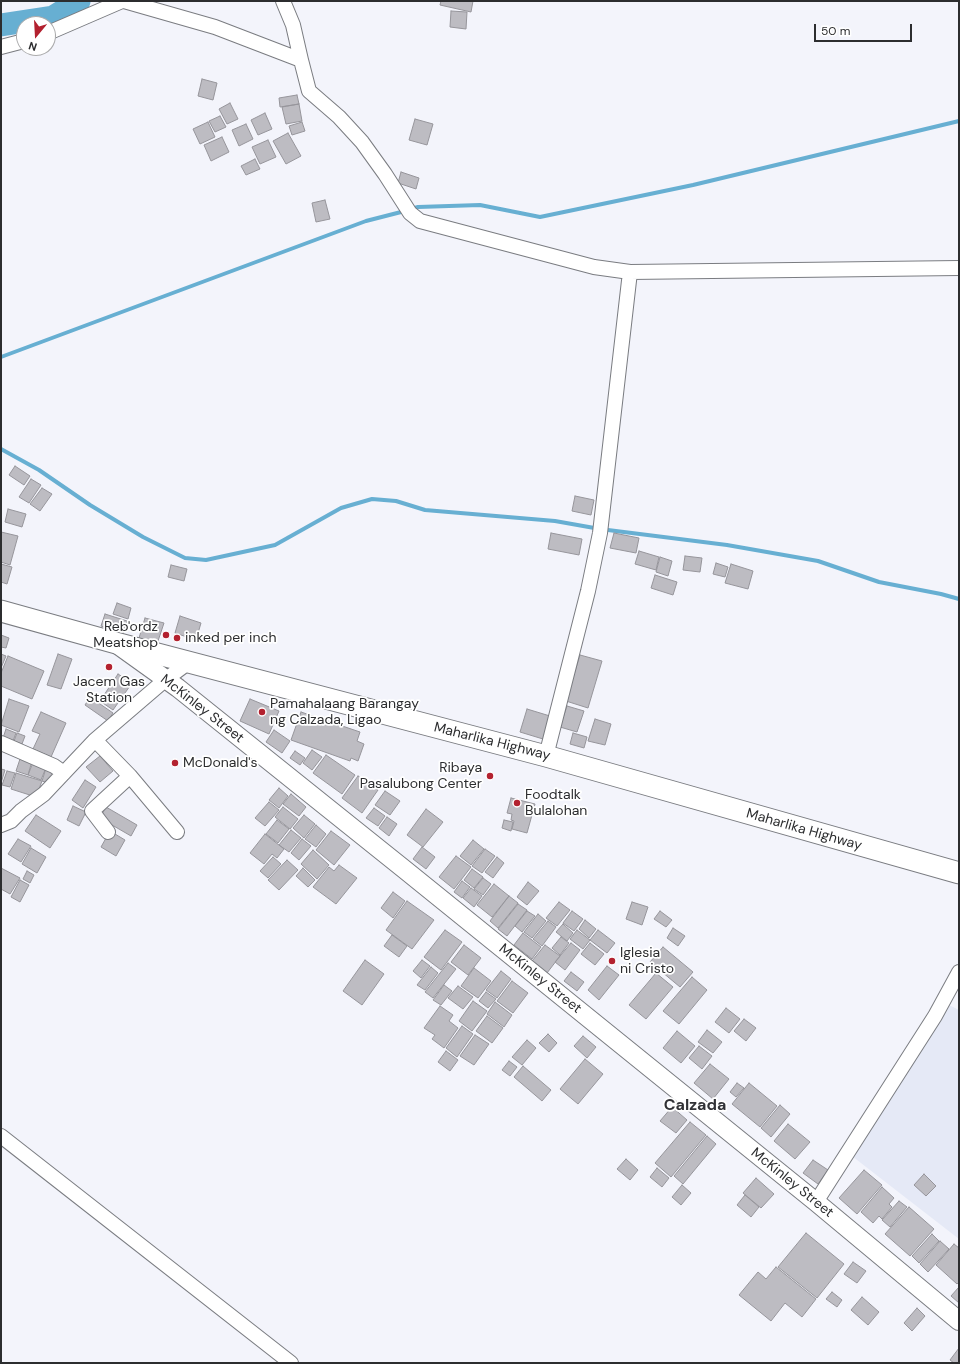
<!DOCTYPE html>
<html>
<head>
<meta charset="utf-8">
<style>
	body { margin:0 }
	#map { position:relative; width:960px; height:1364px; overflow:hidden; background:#f3f4fb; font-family:"DM Sans",sans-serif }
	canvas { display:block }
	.frame { position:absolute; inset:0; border:2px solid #2c2d2f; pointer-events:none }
	.north { position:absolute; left:16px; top:16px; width:40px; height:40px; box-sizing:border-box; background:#fff; border:1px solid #ababac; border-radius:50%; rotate:198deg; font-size:11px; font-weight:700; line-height:16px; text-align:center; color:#2c2d2f }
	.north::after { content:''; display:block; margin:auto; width:14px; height:18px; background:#b3212f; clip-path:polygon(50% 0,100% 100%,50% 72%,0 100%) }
	.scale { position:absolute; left:814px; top:24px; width:98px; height:18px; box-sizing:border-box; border:2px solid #2c2d2f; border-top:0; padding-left:5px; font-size:12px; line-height:14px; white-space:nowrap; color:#2c2d2f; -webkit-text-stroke:3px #fff; paint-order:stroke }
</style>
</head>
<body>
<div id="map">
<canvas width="960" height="1364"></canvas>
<div class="frame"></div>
<div class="north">N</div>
<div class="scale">50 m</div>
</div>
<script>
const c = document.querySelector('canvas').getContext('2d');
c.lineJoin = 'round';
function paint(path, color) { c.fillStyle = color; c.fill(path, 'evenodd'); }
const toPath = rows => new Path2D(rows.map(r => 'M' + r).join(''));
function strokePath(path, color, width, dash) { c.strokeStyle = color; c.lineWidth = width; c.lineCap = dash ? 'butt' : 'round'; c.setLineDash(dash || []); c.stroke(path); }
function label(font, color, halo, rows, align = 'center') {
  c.font = font + ' "DM Sans",sans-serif'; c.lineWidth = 3.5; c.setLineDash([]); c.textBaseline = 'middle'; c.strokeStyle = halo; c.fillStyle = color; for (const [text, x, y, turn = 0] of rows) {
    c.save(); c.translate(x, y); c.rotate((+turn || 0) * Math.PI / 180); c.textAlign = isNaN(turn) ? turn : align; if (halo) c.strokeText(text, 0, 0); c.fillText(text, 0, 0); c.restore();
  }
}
paint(toPath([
	[943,1002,959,1010,959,1239,848,1153]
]), '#e5e9f6');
strokePath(toPath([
	[411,209,418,207,480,205,540,217,693,185,959,121],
	[1,357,366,221,405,211],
	[1,449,39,470,90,505,143,537,185,558,206,560,275,545,341,508,372,499,396,501,425,510,555,521,600,529,727,545,818,561,879,582,941,594,959,599]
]), '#67afd2', 4);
strokePath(toPath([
	[1,25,53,17,79,1]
]), '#67afd2', 23);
const building = toPath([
	[441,1,473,1,471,12,440,5,441,1],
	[451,11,467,12,466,29,450,27,451,11],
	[202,79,217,83,213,100,198,96,202,79],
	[297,95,299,104,280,107,279,98,297,95],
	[230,103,238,119,227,124,219,109,230,103],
	[299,104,302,121,286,124,282,107,299,104],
	[265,113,272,129,258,135,251,120,265,113],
	[220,116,226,127,215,132,209,121,220,116],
	[415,119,433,124,427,145,409,140,415,119],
	[208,122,215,137,200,144,193,129,208,122],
	[302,122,305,131,292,135,289,126,302,122],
	[246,124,253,139,239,146,232,130,246,124],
	[288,133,301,156,286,164,273,141,288,133],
	[222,137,229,152,211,161,204,145,222,137],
	[268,140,276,157,260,164,252,147,268,140],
	[255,159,260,169,246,175,241,166,255,159],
	[401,172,419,178,416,189,398,183,401,172],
	[325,200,330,219,316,222,312,203,325,200],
	[15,466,30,476,24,485,9,475,15,466],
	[31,479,41,485,29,503,19,497,31,479],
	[42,488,52,494,40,511,30,504,42,488],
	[575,496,594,500,591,515,572,511,575,496],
	[8,509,26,514,22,527,5,522,8,509],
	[1,532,18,536,10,565,1,562,1,532],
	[551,533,582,539,579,555,548,549,551,533],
	[614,533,639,538,636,553,610,548,614,533],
	[639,551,659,557,656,570,635,564,639,551],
	[685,556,702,558,700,572,683,570,685,556],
	[660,557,672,561,668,576,656,572,660,557],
	[716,563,728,567,725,577,713,574,716,563],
	[1,564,12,567,7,584,1,582,1,564],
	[731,564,753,571,748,589,725,583,731,564],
	[171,565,187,569,184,581,168,577,171,565],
	[655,575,677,582,673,595,651,588,655,575],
	[117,603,131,608,128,619,113,614,117,603],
	[105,614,127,621,123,634,101,626,105,614],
	[180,616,201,623,196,640,175,633,180,616],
	[145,618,164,623,157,644,139,638,145,618],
	[1,635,9,638,6,648,1,647,1,635],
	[1,654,6,656,1,668,1,654],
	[58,654,72,659,61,689,47,685,58,654],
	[580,655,602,661,588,708,566,701,580,655],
	[8,656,44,671,32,699,1,686,1,673,8,656],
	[118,674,132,683,113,710,100,701,118,674],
	[90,697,113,713,108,721,85,705,90,697],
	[9,699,29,706,19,732,1,725,9,699],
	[250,699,279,711,269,734,240,721,250,699],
	[567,706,584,711,577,732,560,727,567,706],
	[527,709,550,716,543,739,520,732,527,709],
	[41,712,66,723,51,757,33,749,40,734,32,731,41,712],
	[301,712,360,732,357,741,364,744,358,761,351,758,350,761,291,740,301,712],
	[595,719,611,724,605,745,588,741,595,719],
	[6,729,16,733,13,741,3,738,6,729],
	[274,730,290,741,282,753,266,742,274,730],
	[17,733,25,736,22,744,14,741,17,733],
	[573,733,587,737,584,748,570,744,573,733],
	[312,750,322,757,312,770,303,763,312,750],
	[295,751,305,758,300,765,290,758,295,751],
	[326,755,355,775,342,794,313,773,326,755],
	[21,756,32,761,28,775,16,771,21,756],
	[100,756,113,771,100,782,86,767,100,756],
	[34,760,47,765,41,780,28,775,34,760],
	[47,765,56,774,48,783,42,781,47,765],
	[1,769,5,770,1,783,1,769],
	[7,771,15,773,10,787,2,785,7,771],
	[16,773,42,781,36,797,11,789,16,773],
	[358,776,378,790,362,813,342,798,358,776],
	[85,780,96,787,83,808,72,800,85,780],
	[279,788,288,796,279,808,269,800,279,788],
	[385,791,400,801,390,815,375,805,385,791],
	[291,794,306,807,299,816,283,804,291,794],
	[511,798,535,804,527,833,512,829,514,821,511,820,512,814,507,813,511,798],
	[269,802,279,810,265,826,255,818,269,802],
	[73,806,86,812,79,826,67,820,73,806],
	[106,807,137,825,131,836,100,818,106,807],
	[283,807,298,819,290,829,275,817,283,807],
	[374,808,385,816,378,826,366,818,374,808],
	[426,809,443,822,423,847,407,835,426,809],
	[36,815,61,831,50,848,25,831,36,815],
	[304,815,315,824,304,838,293,828,304,815],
	[387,817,397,824,389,836,379,828,387,817],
	[277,820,289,829,278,843,266,834,277,820],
	[504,820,513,822,511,831,502,828,504,820],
	[316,825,326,834,316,847,305,839,316,825],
	[291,830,301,838,289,852,279,845,291,830],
	[110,831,125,840,116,856,101,847,110,831],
	[331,831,350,845,334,865,316,850,331,831],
	[265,834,284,849,277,858,272,854,264,864,250,853,265,834],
	[18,839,31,846,21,862,8,854,18,839],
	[302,839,311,846,299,860,291,853,302,839],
	[473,840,484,849,471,865,460,856,473,840],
	[422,847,435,857,426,869,413,859,422,847],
	[31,848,46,857,37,873,22,864,31,848],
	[485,849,495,856,482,873,472,866,485,849],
	[313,850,329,865,317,879,301,864,313,850],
	[456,856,471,867,454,889,439,877,456,856],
	[273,857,281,864,268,878,260,871,273,857],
	[497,857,504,863,493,878,485,872,497,857],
	[287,860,298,870,279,890,268,880,287,860],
	[339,865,357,878,336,904,313,887,329,867,334,871,339,865],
	[1,868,20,878,10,894,1,889,1,868],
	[303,868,315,880,308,887,296,876,303,868],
	[472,869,483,877,474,888,464,880,472,869],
	[27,871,34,875,30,883,23,879,27,871],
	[483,878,491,884,483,895,474,889,483,878],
	[20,880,29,885,20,902,11,897,20,880],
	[462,881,470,887,462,898,454,892,462,881],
	[528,882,539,891,527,905,517,897,528,882],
	[494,884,509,896,492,917,477,905,494,884],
	[471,888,482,896,474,907,463,898,471,888],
	[393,892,405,901,393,918,381,908,393,892],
	[509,896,518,903,498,928,490,921,509,896],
	[407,901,434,920,412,949,386,930,407,901],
	[559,902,570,910,557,926,546,918,559,902],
	[632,902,648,907,642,925,626,919,632,902],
	[518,904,527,910,507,936,498,929,518,904],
	[527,911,535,916,522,932,515,926,527,911],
	[572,911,583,919,574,931,563,923,572,911],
	[660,911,672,920,666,927,654,919,660,911],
	[538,914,546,921,532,938,524,932,538,914],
	[585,920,596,929,589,938,579,929,585,920],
	[548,921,556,927,542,946,533,939,548,921],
	[563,924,573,933,567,941,556,932,563,924],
	[673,928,685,936,678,946,667,938,673,928],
	[445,930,462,942,441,970,424,957,445,930],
	[577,930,590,940,583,949,570,939,577,930],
	[598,930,615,943,607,953,590,940,598,930],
	[523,933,541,947,532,959,514,945,523,933],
	[392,935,407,946,399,957,384,946,392,935],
	[561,937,569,943,560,955,552,948,561,937],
	[571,943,580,950,565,970,555,962,571,943],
	[590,943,604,954,595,965,581,954,590,943],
	[464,945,481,958,468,975,451,962,464,945],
	[545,945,560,956,547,973,532,961,545,945],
	[663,947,693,972,680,987,650,962,663,947],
	[365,960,384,974,362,1005,343,991,365,960],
	[422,960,430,966,421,978,413,971,422,960],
	[448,963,456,969,433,998,425,992,448,963],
	[607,966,619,975,599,1000,588,990,607,966],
	[431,967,438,973,425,990,417,985,431,967],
	[474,968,491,981,478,998,461,986,474,968],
	[501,971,511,979,497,998,486,990,501,971],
	[571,972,584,982,577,991,564,981,571,972],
	[656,973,673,987,646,1019,629,1005,656,973],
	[692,977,707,990,679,1024,663,1011,692,977],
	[512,981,528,993,513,1013,497,1001,512,981],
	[444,985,452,991,441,1005,433,1000,444,985],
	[458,986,473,997,463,1009,448,998,458,986],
	[486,992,496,999,488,1008,479,1001,486,992],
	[473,1001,487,1011,472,1031,459,1021,473,1001],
	[495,1002,512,1015,504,1027,487,1014,495,1002],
	[440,1006,453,1015,449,1021,458,1028,444,1048,432,1039,435,1035,424,1028,440,1006],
	[726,1008,740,1019,729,1033,715,1022,726,1008],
	[487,1016,503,1028,492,1043,476,1031,487,1016],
	[744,1019,756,1028,746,1041,734,1031,744,1019],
	[462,1026,473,1034,457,1057,446,1048,462,1026],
	[707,1030,722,1042,713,1053,698,1042,707,1030],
	[677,1031,695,1046,681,1063,663,1048,677,1031],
	[548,1034,557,1043,549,1052,539,1043,548,1034],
	[475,1035,489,1044,474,1065,460,1056,475,1035],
	[583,1036,596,1047,587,1058,574,1046,583,1036],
	[527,1040,536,1048,522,1065,512,1057,527,1040],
	[699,1046,712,1056,702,1069,689,1058,699,1046],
	[446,1051,458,1060,450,1071,438,1062,446,1051],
	[585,1059,603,1074,578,1104,560,1089,585,1059],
	[509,1061,517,1067,510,1076,502,1070,509,1061],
	[710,1064,729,1079,713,1099,694,1083,710,1064],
	[523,1066,551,1090,542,1101,514,1077,523,1066],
	[737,1083,744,1088,736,1097,730,1092,737,1083],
	[749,1083,777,1106,760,1127,732,1104,749,1083],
	[780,1105,790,1114,771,1137,761,1128,780,1105],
	[672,1107,687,1120,676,1133,660,1121,672,1107],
	[690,1122,706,1135,671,1177,655,1163,690,1122],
	[788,1124,810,1142,795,1159,774,1141,788,1124],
	[707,1136,716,1144,683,1184,674,1176,707,1136],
	[626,1159,638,1170,630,1180,617,1169,626,1159],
	[813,1160,828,1170,818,1184,803,1173,813,1160],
	[657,1168,669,1178,662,1187,650,1177,657,1168],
	[864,1170,882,1185,857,1214,839,1198,864,1170],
	[924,1174,936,1186,926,1196,914,1185,924,1174],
	[756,1178,774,1194,761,1208,743,1193,756,1178],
	[682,1185,691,1193,681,1205,672,1197,682,1185],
	[882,1187,894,1198,889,1204,892,1207,882,1219,879,1216,873,1223,861,1212,882,1187],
	[745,1195,759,1207,751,1217,737,1205,745,1195],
	[899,1201,907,1207,890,1227,882,1220,899,1201],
	[909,1207,934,1229,910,1256,885,1234,909,1207],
	[806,1233,844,1264,817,1298,778,1267,806,1233],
	[932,1234,939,1241,919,1263,912,1256,932,1234],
	[940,1241,949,1249,928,1272,920,1264,940,1241],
	[954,1244,959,1248,959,1282,957,1284,936,1265,954,1244],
	[853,1262,866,1271,857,1283,844,1274,853,1262],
	[776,1267,816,1299,802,1317,785,1303,771,1321,739,1295,758,1272,766,1279,776,1267],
	[959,1287,959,1303,951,1296,959,1287],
	[832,1292,842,1300,837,1307,826,1299,832,1292],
	[862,1297,879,1312,868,1325,851,1310,862,1297],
	[917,1308,925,1316,912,1331,904,1323,917,1308],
	[959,1348,959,1363,954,1363,950,1360,959,1348]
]);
paint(building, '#bdbcc2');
strokePath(building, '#96959b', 1);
const minor = toPath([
	[124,1,215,27,301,60,293,25,283,1],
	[48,33,122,1],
	[1,47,24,41],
	[301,60,309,91,339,117,362,142,385,174,410,213,420,221,594,267,630,272,600,533,588,591,546,756],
	[630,272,959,268],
	[95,740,130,776,177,832],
	[1,743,54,766,64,773],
	[1,825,11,821,21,811,44,794,95,740,165,680,189,662],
	[108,832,92,811,130,776],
	[1,1136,291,1363],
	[816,1202,935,1016,959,972]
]);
const major = toPath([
	[118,645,178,688,404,869,816,1202,959,1321]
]);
const highway = toPath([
	[1,611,116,643,546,756,959,873]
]);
strokePath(minor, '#7a7c81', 16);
strokePath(major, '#7a7c81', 20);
strokePath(highway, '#7a7c81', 23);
strokePath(minor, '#fff', 14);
strokePath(major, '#fff', 18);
strokePath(highway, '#fff', 21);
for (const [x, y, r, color] of [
	[166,635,4,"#b3212f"],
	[177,638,4,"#b3212f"],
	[109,667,4,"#b3212f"],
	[262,712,4,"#b3212f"],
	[175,763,4,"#b3212f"],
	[490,776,4,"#b3212f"],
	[517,803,4,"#b3212f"],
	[612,961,4,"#b3212f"]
]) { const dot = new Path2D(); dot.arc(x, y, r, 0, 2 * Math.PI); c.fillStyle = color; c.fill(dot); strokePath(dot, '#fff', 1.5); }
label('14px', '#2c2d2f', '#fff', [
	["Reb'ordz",158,627,"right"],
	["Meatshop",158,643,"right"],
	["inked per inch",185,638],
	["Jacem Gas",109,682,"center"],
	["Station",109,698,"center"],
	["Pamahalaang Barangay",270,704],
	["ng Calzada, Ligao",270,720],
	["McDonald's",183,763],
	["Ribaya",482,768,"right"],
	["Pasalubong Center",482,784,"right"],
	["Foodtalk",525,795],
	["Bulalohan",525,811],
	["Iglesia",620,953],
	["ni Cristo",620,969]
], 'left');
label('14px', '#2c2d2f', '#fff', [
	["McKinley Street",202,709,38],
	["Maharlika Highway",492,742,14],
	["Maharlika Highway",804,830,16],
	["McKinley Street",540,979,39],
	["McKinley Street",792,1183,39]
]);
label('bold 16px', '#313236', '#fff', [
	["Calzada",695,1106]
]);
</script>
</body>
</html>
